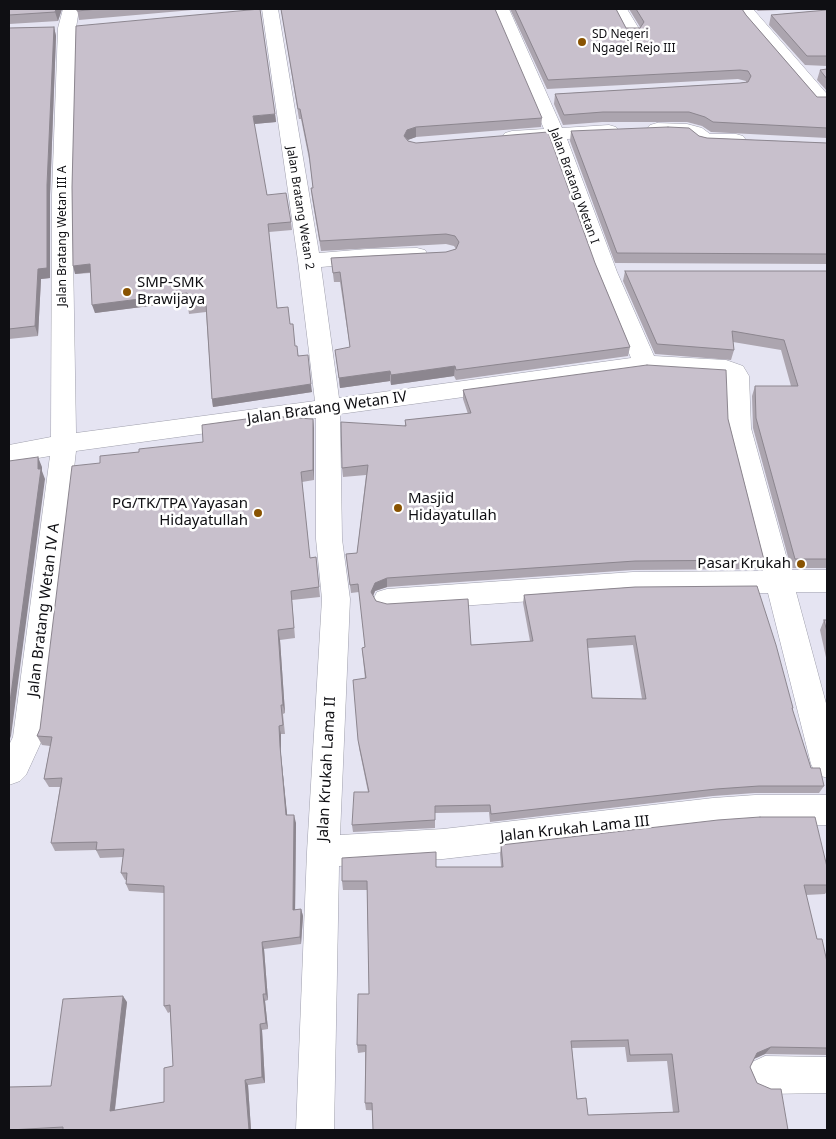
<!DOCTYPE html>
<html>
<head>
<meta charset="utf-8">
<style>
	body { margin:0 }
	#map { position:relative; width:836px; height:1139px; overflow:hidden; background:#e5e4f2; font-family:"Noto Sans",sans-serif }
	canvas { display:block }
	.frame { position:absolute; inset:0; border:10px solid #0f0f13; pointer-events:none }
</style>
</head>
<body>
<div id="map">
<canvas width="836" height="1139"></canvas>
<div class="frame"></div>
</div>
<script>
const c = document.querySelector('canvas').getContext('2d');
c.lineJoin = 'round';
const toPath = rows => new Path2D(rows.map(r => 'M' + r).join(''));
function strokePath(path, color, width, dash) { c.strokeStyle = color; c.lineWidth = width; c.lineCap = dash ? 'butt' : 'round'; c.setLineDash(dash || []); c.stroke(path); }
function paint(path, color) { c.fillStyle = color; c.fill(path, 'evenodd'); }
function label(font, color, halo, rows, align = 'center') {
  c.font = font + ' "Noto Sans",sans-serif'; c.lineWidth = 5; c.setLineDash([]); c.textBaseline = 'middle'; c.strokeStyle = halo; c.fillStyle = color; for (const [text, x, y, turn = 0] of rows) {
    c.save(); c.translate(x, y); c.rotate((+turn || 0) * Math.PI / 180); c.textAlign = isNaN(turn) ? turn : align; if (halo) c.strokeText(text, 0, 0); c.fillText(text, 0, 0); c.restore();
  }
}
const minor = toPath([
	[63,9,79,9,76,28,72,195,76,433,315,401,298,261,262,9,278,9,319,253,367,249,417,248,425,250,428,255,425,260,417,262,367,263,321,267,339,398,631,358,595,272,548,141,512,143,505,141,502,137,505,133,512,131,544,129,493,9,509,9,562,128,609,125,616,127,619,131,616,135,609,137,567,139,617,272,654,356,726,360,743,366,749,376,751,428,790,570,827,570,827,592,796,592,827,707,827,778,816,774,811,764,768,593,633,594,387,611,377,608,373,600,377,592,387,589,633,572,763,571,727,428,725,377,645,372,340,414,342,539,350,599,340,835,443,829,713,798,755,795,827,795,827,825,755,825,713,828,443,859,339,866,334,1130,296,1130,307,852,322,599,316,539,316,418,76,451,43,738,26,775,20,781,9,785,9,745,13,737,50,456,9,463,9,445,51,437,52,195,58,28,63,9],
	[611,9,627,9,641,32,638,36,632,37,626,36,611,9],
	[736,9,753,9,827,94,827,106,816,105,736,9],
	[657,123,687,124,702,128,710,134,736,134,743,136,746,140,743,144,736,146,705,146,698,144,687,136,650,133,647,129,650,125,657,123],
	[765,1056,827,1057,827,1093,765,1094,752,1088,746,1075,752,1062,765,1056]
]);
strokePath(minor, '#9f9fac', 1);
paint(minor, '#fff');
paint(toPath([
	[9,9,62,9,58,21,9,24],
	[77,9,204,9,79,20],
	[281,9,542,118,541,127,416,137,407,140,595,263,630,347,628,356,456,380,454,376,391,385,390,381,340,388,335,350,350,348,340,282,334,282,331,258,446,252,456,249,454,246,446,244,321,251,312,198,311,188,313,188,310,164,301,119,299,119],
	[510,9,616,9,626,28,640,28,640,27,629,9,742,9,746,15,817,97,827,97,827,138,711,132,702,126,687,122,602,122,563,125,554,104,555,94,740,83,746,82,746,81,738,79,547,89],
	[755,9,805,9,758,11],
	[827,10,827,66,805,65,769,25,771,15],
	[54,27,56,36,50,195,50,278,41,279,38,336,9,339,9,28],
	[827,69,827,91,817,80,820,70],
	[275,114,276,122,254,124,267,195,291,222,292,230,269,232,277,308,290,324,295,346,312,392,213,407,212,399,206,312,189,314,187,301,95,313,90,273,75,274,72,187],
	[571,131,699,136,707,138,827,143,827,264,615,263,570,141],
	[625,271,827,271,827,568,791,568,753,428,752,396,755,386,791,386,781,350,733,342,734,350,731,360,655,354,623,281],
	[463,390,728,419,764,560,761,569,633,570,387,587,375,591,373,596,376,601,471,645,530,641,523,603,524,595,635,587,793,708,792,710,811,768,824,786,819,793,755,793,713,796,490,822,489,812,435,813,435,828,353,832,352,825,368,792,359,748,353,680,365,679,362,648,365,647,359,592,351,593,346,554,357,553,366,475,343,477,342,468,405,425,405,420,468,414,463,399],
	[633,645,642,699,592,698,588,648],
	[313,419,314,429,314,480,302,482,310,558,316,557,320,597,292,600,295,638,280,640,285,713,283,714,285,734,281,734,281,755,287,815,296,823,295,910,301,909,303,916,301,944,264,949,268,1000,265,1001,268,1029,262,1030,265,1083,248,1085,251,1130,9,1130,51,1086,127,1002,115,1110,164,1102,173,1066,170,1012,168,1013,164,1006,164,893,129,891,126,884,126,880,125,880,121,873,123,857,100,858,96,850,55,851,51,843,60,787,49,787,44,779,50,746,42,745,37,736,40,729,100,463,139,452,203,442],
	[824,620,827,620,827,662,820,630],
	[501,845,827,867,827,891,825,894,806,895,817,939,827,962,827,1055,765,1054,754,1059,750,1067,757,1083,788,1130,366,1110,365,1103,365,1052,358,1053,357,1045,369,994,367,890,343,890,342,881,436,867,501,867,500,854],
	[625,1047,627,1062,667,1061,673,1112,588,1115,577,1099,572,1048]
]), '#aca5af');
paint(toPath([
	[56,9,62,9,58,21,55,12],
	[54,27,56,36,50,195,50,278,41,279,38,336,35,326,38,269,47,185],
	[275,114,276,122,254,124,253,116],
	[416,127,416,137,408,140,404,136,407,130],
	[90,264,92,272,75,274,73,266],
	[187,293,189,301,95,313,92,305],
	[455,366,454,376,391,385,391,375],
	[390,371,390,381,340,388,339,378],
	[311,384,312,392,213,407,212,399],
	[313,419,314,429,314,480,313,470],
	[38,457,42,467,42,471,45,479,11,736,9,741,9,709,38,469],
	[387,578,387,587,375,591,371,601,371,592,375,583],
	[278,630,280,640,285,713,283,705],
	[279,726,281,734,281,755,288,823,286,815,280,746],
	[294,815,296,823,295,917,293,910],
	[301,909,303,916,301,944,300,937],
	[262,942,264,949,268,1000,266,994],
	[263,994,265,1001,268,1029,266,1023],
	[123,996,127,1002,114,1116,110,1111],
	[260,1024,262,1030,265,1083,262,1077],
	[771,1047,765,1054,751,1060,757,1053],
	[245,1080,248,1085,251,1130,249,1130]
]), '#8c868f');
const building = toPath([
	[9,9,56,9,55,12,9,15,9,9],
	[77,9,98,9,77,11,77,9],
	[260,9,275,114,253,116,267,195,286,193,291,222,268,224,277,308,288,307,290,324,293,324,295,346,297,346,298,356,308,355,311,384,212,399,206,304,188,306,187,293,92,305,90,264,73,266,72,187,76,26,260,9],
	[281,9,495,9,542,118,416,127,407,130,404,136,408,141,416,143,548,132,595,263,630,347,456,370,455,366,391,375,390,371,339,378,335,350,350,347,340,272,333,273,331,258,446,252,456,249,459,242,455,236,446,234,320,241,311,188,313,188,309,154,300,109,298,109,281,9],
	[515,9,616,9,626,28,640,28,644,22,636,9,742,9,746,15,817,97,827,97,827,128,713,122,705,117,689,112,603,112,564,115,555,94,740,83,748,82,751,76,748,71,740,70,548,80,515,9],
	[827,10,827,56,807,56,771,15,827,10],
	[54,27,47,185,47,268,38,269,35,326,9,329,9,28,54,27],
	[827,69,827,79,820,70,827,69],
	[668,127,689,128,699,136,707,138,827,143,827,254,617,253,571,131,668,127],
	[625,271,827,271,827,559,795,559,756,418,755,386,798,386,784,340,732,331,734,350,657,344,625,271],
	[647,365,726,370,728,419,764,560,635,561,387,578,375,583,371,592,376,601,387,604,468,599,471,645,533,641,524,595,635,587,757,586,776,645,793,708,792,708,811,768,820,768,824,786,759,786,716,789,491,814,490,805,435,806,435,820,352,825,354,792,369,792,358,740,353,680,366,678,362,648,365,647,358,584,350,585,346,554,357,553,368,465,342,468,341,422,406,426,405,420,471,413,463,390,647,365],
	[635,636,646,699,592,698,587,639,635,636],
	[268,416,313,419,313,470,301,472,310,558,316,557,319,587,291,591,294,628,278,630,283,705,281,705,283,725,279,726,280,746,286,815,294,815,293,910,301,909,300,937,262,942,266,994,263,994,266,1023,260,1024,262,1077,245,1080,249,1130,63,1130,63,1127,9,1130,9,1087,51,1086,63,999,123,996,110,1111,164,1102,164,1068,173,1066,170,1005,164,1006,164,886,126,884,127,873,121,873,124,849,96,850,97,842,51,843,62,778,44,779,52,737,37,736,40,729,72,466,100,463,100,456,139,452,139,449,203,442,202,425,268,416],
	[38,457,38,469,41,469,9,709,9,461,38,457],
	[824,620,827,620,827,632,824,620],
	[760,817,815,817,827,867,827,885,804,885,817,939,822,939,827,962,827,1048,771,1047,757,1053,750,1067,757,1083,771,1089,781,1089,788,1130,373,1130,372,1103,365,1103,366,1045,357,1045,358,994,369,994,367,881,342,881,342,858,436,852,436,867,503,867,501,845,718,820,760,817],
	[628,1040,630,1055,672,1054,679,1112,588,1115,586,1098,577,1099,571,1041,628,1040]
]);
paint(building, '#c8c0cc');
strokePath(building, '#8c868f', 1);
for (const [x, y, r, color] of [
	[582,42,5,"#895301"],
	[127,292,5,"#895301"],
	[398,508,5,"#895301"],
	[258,513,5,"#895301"],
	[801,564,5,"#895301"]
]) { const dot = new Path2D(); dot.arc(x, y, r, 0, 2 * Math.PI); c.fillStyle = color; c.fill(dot); strokePath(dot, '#fff', 2); }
label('12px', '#0f0f13', '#fff', [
	["SD Negeri",592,35],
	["Ngagel Rejo III",592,49]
], 'left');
label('12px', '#0f0f13', '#fff', [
	["Jalan Bratang Wetan I",574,186,70],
	["Jalan Bratang Wetan 2",300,208,81],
	["Jalan Bratang Wetan III A",63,236,-90]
]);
label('15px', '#0f0f13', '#fff', [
	["SMP-SMK",137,283],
	["Brawijaya",137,300],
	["Masjid",408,499],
	["Hidayatullah",408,516],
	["PG/TK/TPA Yayasan",248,504,"right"],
	["Hidayatullah",248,521,"right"],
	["Pasar Krukah",791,564,"right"]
], 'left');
label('15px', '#0f0f13', '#fff', [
	["Jalan Bratang Wetan IV",327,408,-8],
	["Jalan Bratang Wetan IV A",44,610,-83],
	["Jalan Krukah Lama II",327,769,-87],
	["Jalan Krukah Lama III",575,829,-6]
]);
</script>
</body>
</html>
